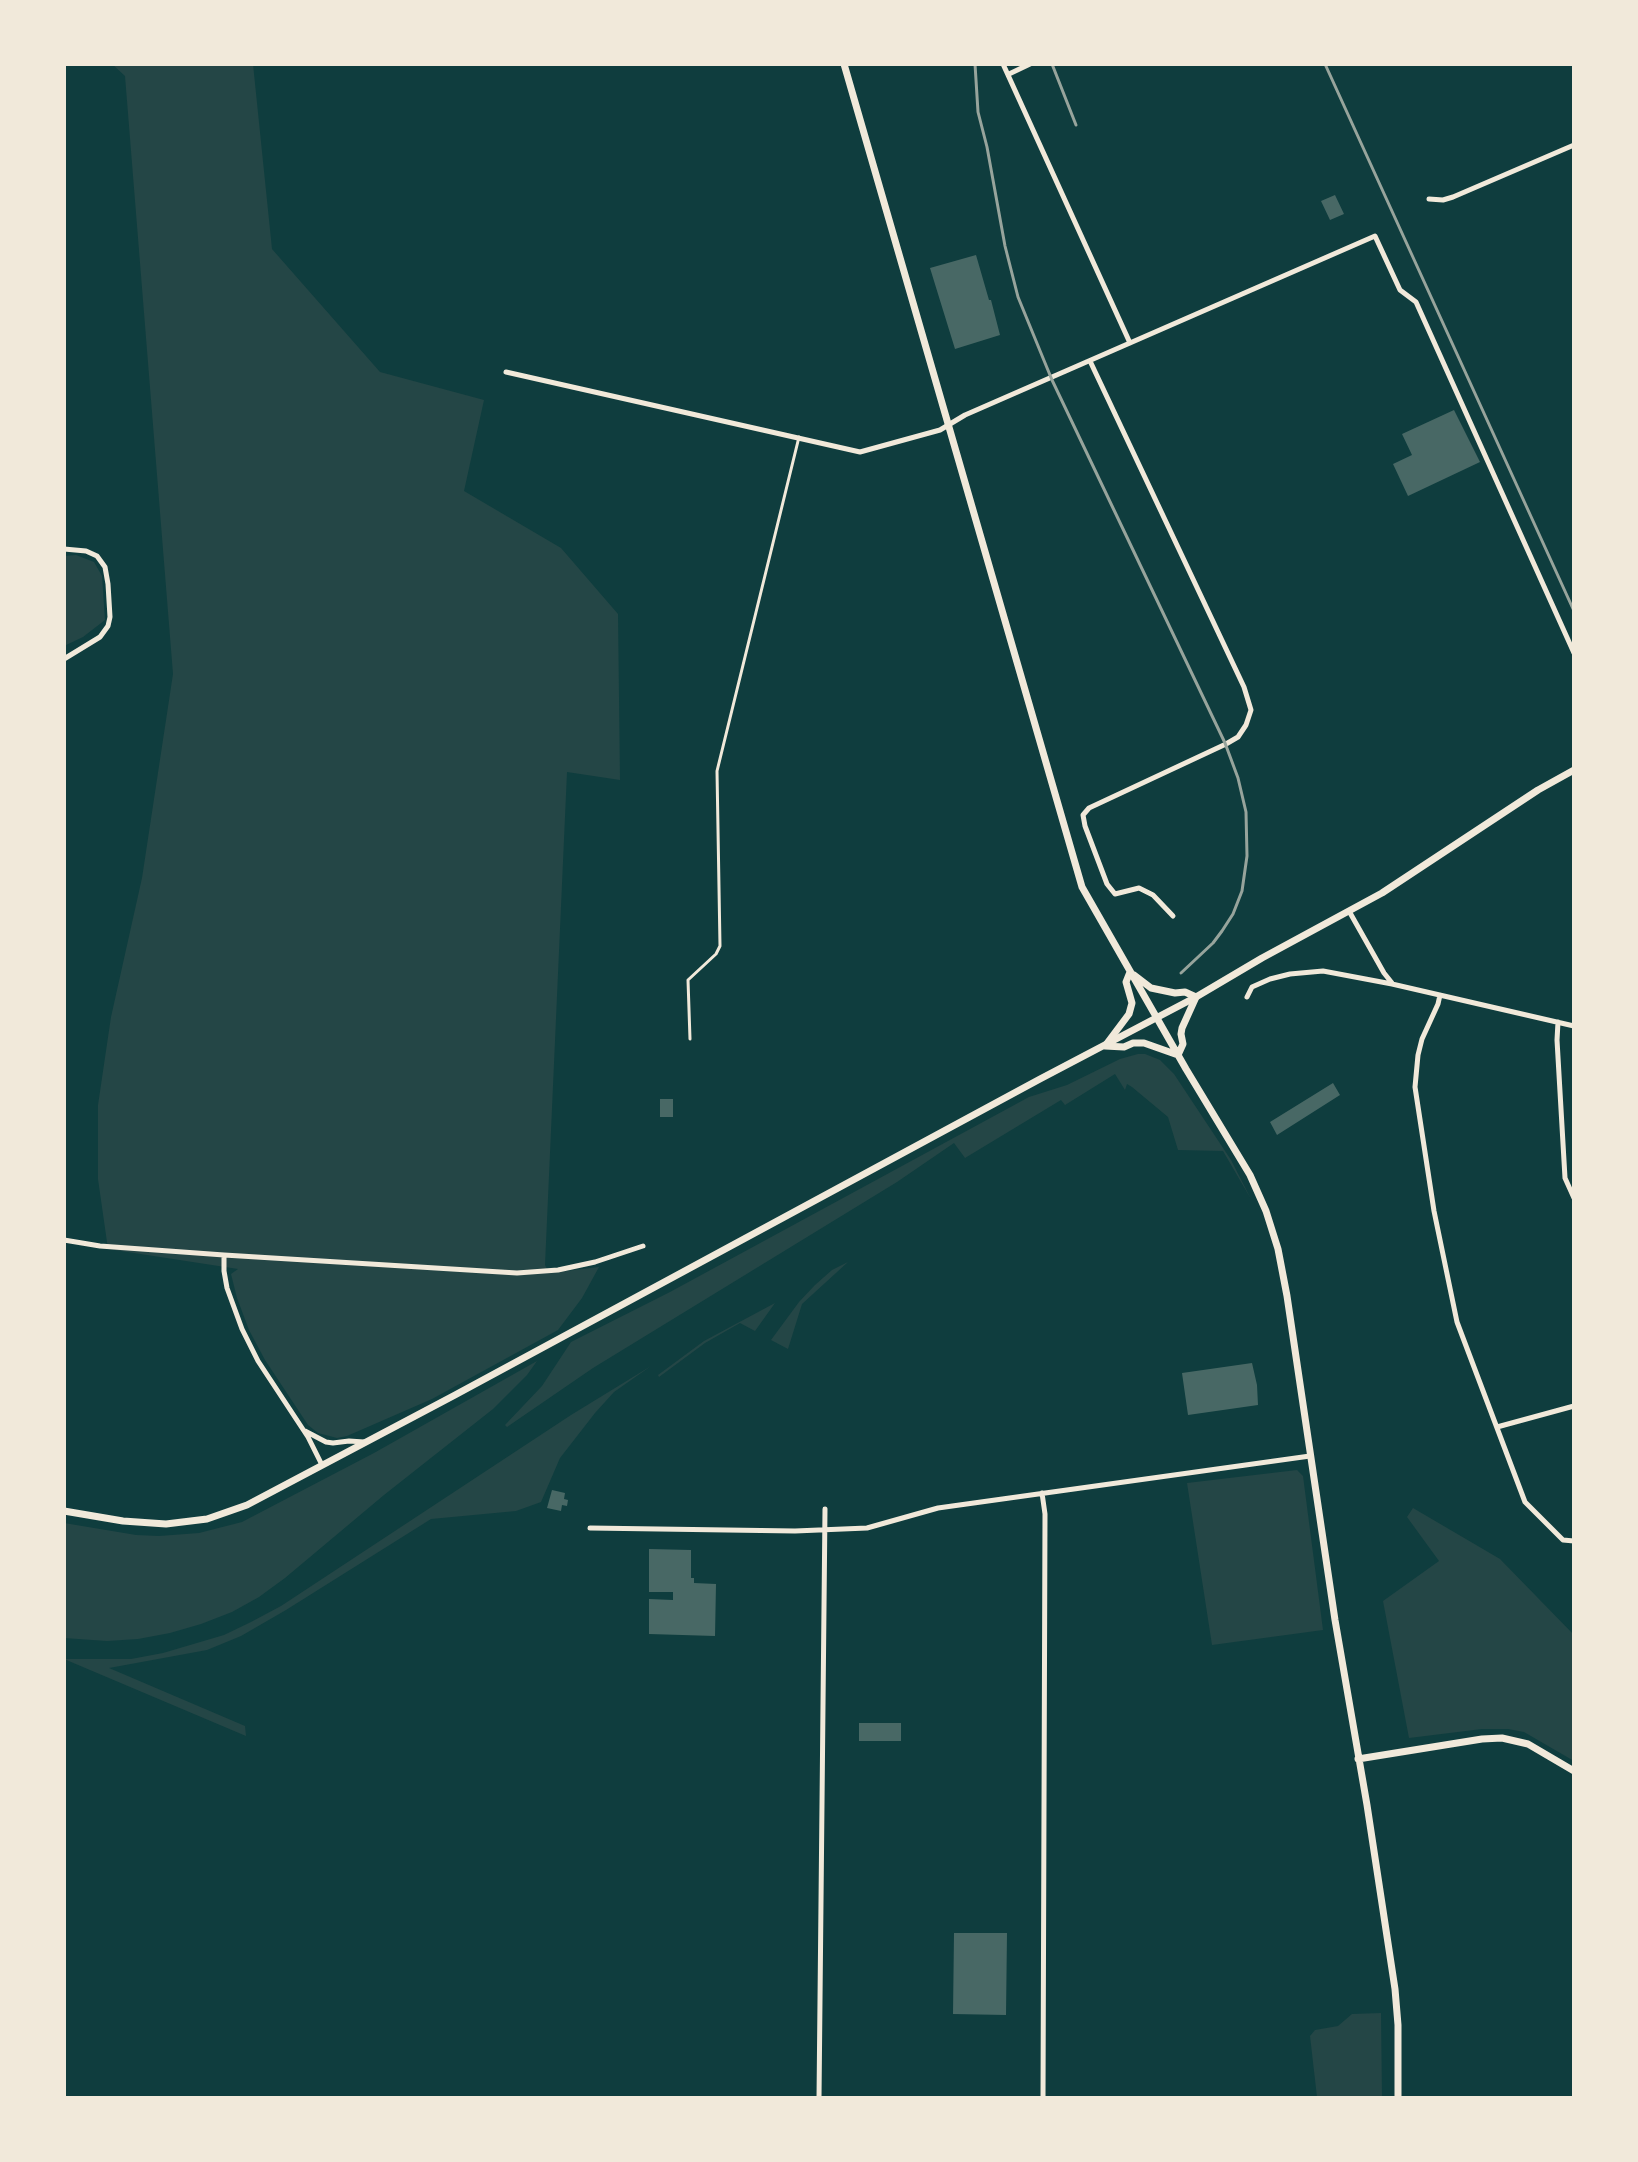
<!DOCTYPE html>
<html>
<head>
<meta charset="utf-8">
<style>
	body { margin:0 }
	#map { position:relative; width:1638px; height:2162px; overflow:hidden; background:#0f3d3e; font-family:Signika,sans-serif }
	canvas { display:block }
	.frame { position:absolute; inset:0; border:66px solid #f1e9da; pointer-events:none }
</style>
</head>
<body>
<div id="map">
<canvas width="1638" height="2162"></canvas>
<div class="frame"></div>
</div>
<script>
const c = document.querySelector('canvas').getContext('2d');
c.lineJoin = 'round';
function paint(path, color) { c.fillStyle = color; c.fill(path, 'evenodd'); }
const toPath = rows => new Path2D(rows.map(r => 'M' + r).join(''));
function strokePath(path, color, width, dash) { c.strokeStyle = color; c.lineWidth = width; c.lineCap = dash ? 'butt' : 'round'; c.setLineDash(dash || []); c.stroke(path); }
paint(toPath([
	[112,64,253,64,272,249,380,372,484,400,464,491,561,548,618,614,620,780,567,772,545,1265,549,1273,599,1267,582,1298,558,1330,432,1399,347,1436,337,1438,318,1433,308,1425,265,1360,249,1330,237,1298,231,1274,238,1269,108,1249,98,1179,98,1105,111,1017,142,878,173,674,125,76],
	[76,555,94,562,102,576,105,620,83,637,64,646,64,556],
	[1138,1054,1145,1054,1160,1060,1174,1074,1231,1160,1251,1199,1223,1151,1178,1150,1168,1117,1132,1087,1127,1084,1125,1090,1115,1074,1065,1105,1061,1100,965,1158,954,1143,897,1182,593,1368,507,1427,505,1425,542,1386,571,1342,670,1292,1029,1097,1067,1085,1120,1059],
	[848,1262,802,1304,788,1349,771,1340,799,1302,815,1285,832,1270],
	[775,1303,755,1331,740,1323,705,1343,659,1377,658,1375,704,1341],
	[537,1361,527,1375,493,1409,384,1495,285,1578,259,1597,232,1612,201,1624,170,1633,138,1639,107,1641,64,1638,64,1523,136,1535,159,1536,199,1533,242,1522,374,1453],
	[651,1366,614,1392,595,1413,560,1458,541,1502,516,1511,431,1519,286,1610,241,1636,207,1650,109,1668,245,1726,246,1736,64,1659,131,1659,163,1653,224,1635,251,1622,281,1606,571,1415],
	[1297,1470,1303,1476,1323,1630,1212,1645,1187,1483],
	[1413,1508,1500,1559,1574,1635,1574,1761,1524,1732,1508,1729,1482,1729,1409,1738,1383,1601,1439,1561,1407,1517],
	[1381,2013,1382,2098,1315,2098,1317,2097,1310,2036,1315,2030,1338,2026,1352,2014]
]), '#244646');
paint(toPath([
	[1335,195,1344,214,1330,220,1321,201],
	[976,255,989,300,991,300,1000,335,955,349,930,268],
	[1454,410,1480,462,1408,496,1393,464,1412,455,1402,434],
	[1333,1083,1340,1095,1277,1135,1270,1122],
	[660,1099,673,1099,673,1117,660,1117],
	[1252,1363,1257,1385,1258,1405,1188,1415,1182,1373],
	[552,1490,565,1493,564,1499,568,1500,567,1506,562,1505,561,1511,547,1508],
	[649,1549,691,1550,691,1578,694,1578,694,1583,716,1584,715,1636,649,1634,649,1599,673,1600,673,1592,649,1592],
	[859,1723,901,1723,901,1741,859,1741],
	[954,1933,1007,1933,1006,2015,953,2014]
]), '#486865');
strokePath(toPath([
	[690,1039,688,980,716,954,720,946,717,771,799,437]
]), '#f1e9da', 3);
strokePath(toPath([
	[1003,64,1130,343],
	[1009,74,1030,64],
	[1429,199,1443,200,1453,197,1574,145],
	[1090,361,1244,687,1251,710,1246,725,1238,737,1226,744,1089,808,1083,815,1085,826,1107,884,1115,894,1139,888,1153,895,1173,916],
	[506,372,860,452,940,430,965,415,1375,236,1400,290,1416,302,1574,653],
	[64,549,86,551,97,556,105,567,108,584,110,617,108,626,100,637,64,659],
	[1349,911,1384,973,1392,983],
	[1440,995,1438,1004,1422,1039,1418,1055,1415,1087,1434,1211,1457,1322,1525,1502,1563,1540,1574,1541],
	[1247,997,1252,987,1270,979,1290,974,1323,971,1392,984,1574,1026],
	[1558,1022,1557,1040,1565,1178,1574,1198],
	[64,1240,100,1246,224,1255,517,1273,558,1270,595,1262,643,1246],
	[224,1255,224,1271,227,1288,242,1329,258,1361,308,1437,322,1465],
	[1497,1427,1574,1406],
	[305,1431,326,1442,333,1443,349,1441,364,1442],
	[1042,1493,1045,1514,1043,2098],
	[590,1528,795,1531,867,1528,938,1508,1310,1456],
	[819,2098,825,1509]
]), '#f1e9da', 5);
strokePath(toPath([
	[844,64,1082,887,1186,1069,1250,1175,1266,1211,1278,1249,1287,1296,1335,1620,1367,1805,1395,1989,1398,2025,1398,2098],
	[1130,972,1126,982,1132,1003,1129,1014,1105,1046,1124,1047,1133,1043,1144,1043,1178,1055],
	[1134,975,1151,988,1175,993,1185,992,1196,997,1182,1028,1181,1034,1183,1044,1178,1055],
	[1358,1759,1482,1739,1502,1738,1528,1744,1574,1771]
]), '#f1e9da', 7);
strokePath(toPath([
	[64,1511,123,1521,166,1524,207,1519,247,1505,455,1395,1040,1079,1196,997,1262,958,1382,893,1538,790,1574,770]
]), '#f1e9da', 7);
strokePath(toPath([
	[975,64,978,112,987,147,1005,246,1018,297,1052,380,1225,743,1238,778,1246,812,1247,856,1242,891,1233,914,1222,931,1213,943,1181,973],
	[1052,64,1076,125],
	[1325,64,1574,611]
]), '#97a49c', 3);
</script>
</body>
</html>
